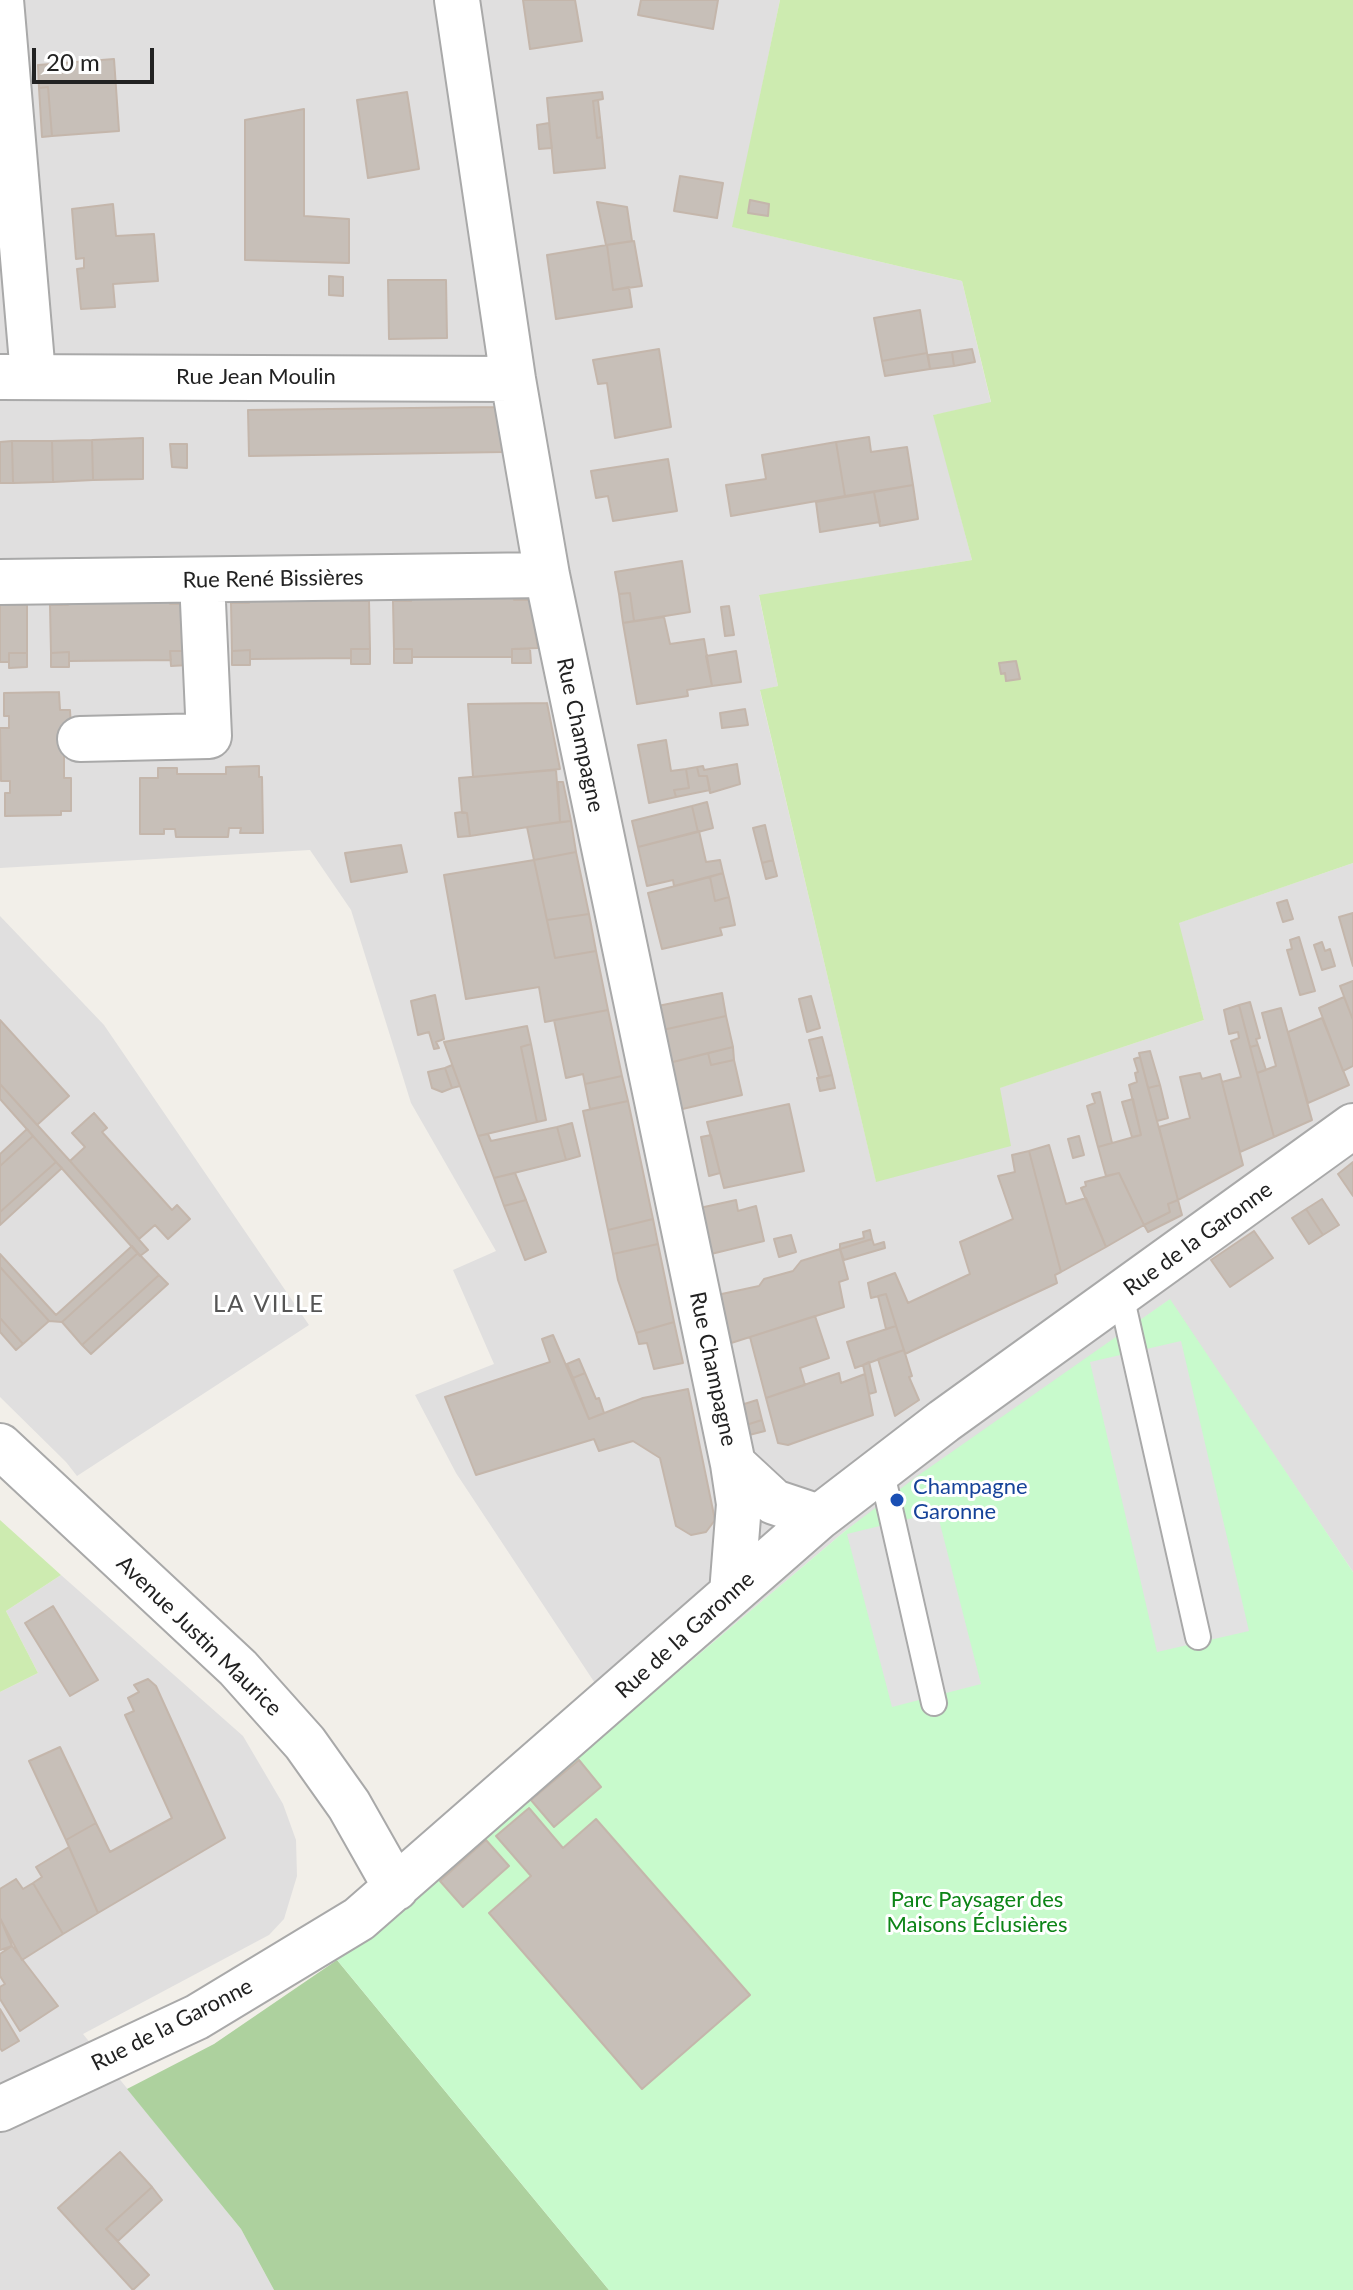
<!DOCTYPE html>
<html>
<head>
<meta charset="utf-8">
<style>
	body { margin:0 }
	#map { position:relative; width:1353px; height:2290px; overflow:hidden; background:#f2efe9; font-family:Lato,sans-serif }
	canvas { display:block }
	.scale { position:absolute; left:32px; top:48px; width:122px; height:36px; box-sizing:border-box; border:4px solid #222; border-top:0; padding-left:10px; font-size:24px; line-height:28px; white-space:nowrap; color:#222; -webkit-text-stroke:6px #fff; paint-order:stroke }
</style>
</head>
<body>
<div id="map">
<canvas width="1353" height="2290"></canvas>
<div class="scale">20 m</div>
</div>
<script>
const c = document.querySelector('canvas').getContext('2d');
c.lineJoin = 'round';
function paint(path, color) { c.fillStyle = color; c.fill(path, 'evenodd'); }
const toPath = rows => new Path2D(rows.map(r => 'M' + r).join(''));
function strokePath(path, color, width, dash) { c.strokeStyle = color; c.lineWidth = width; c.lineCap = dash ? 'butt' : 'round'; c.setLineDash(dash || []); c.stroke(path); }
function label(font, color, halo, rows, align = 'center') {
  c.font = font + ' Lato,sans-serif'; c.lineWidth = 6; c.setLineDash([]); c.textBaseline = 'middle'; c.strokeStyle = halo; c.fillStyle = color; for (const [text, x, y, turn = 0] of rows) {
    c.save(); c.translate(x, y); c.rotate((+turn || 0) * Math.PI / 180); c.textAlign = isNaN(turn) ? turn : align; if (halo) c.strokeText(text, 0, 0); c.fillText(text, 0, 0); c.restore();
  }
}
paint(toPath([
	[0,0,780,0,733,227,962,281,991,403,934,415,972,560,759,596,778,686,760,691,876,1181,999,1088,1204,1020,1178,923,1353,863,1353,1572,1169,1300,845,1531,620,1721,456,1473,415,1395,494,1364,453,1270,496,1251,411,1103,351,910,310,850,0,868],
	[0,916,104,1025,309,1325,77,1476,66,1462,0,1397],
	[61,1575,243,1736,283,1804,296,1840,297,1876,284,1919,269,1935,83,2034,241,2229,274,2290,0,2290,0,1692,38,1673,6,1611]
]), '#e0dfdf');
paint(toPath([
	[780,0,1353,0,1353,863,1179,923,1204,1020,1000,1088,1011,1146,876,1182,760,690,778,686,759,595,972,560,933,415,991,402,962,281,732,227],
	[0,1520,61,1575,6,1611,38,1673,0,1692]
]), '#cdebb0');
paint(toPath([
	[337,1960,609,2290,274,2290,241,2229,127,2089,214,2044]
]), '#add19e');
paint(toPath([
	[1170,1299,1353,1572,1353,2290,609,2290,337,1960,845,1531,916,1477]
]), '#c8facc');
paint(toPath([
	[1181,1341,1249,1631,1157,1652,1090,1362],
	[937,1512,981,1684,892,1707,847,1534]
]), '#e2e2e2');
const building = toPath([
	[523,0,575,0,582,41,530,49,523,0],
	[641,0,718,0,713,29,638,15,641,0],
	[114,59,119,131,52,136,48,87,39,88,38,65,114,59],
	[48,87,52,136,42,137,39,88,48,87],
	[407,92,419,169,368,178,357,100,407,92],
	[602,92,603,99,593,101,597,138,602,137,605,168,554,173,547,98,602,92],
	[598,100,602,137,597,138,593,101,598,100],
	[304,109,304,216,349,219,349,263,245,260,245,120,304,109],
	[549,123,552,148,539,149,537,125,549,123],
	[680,176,723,183,717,218,674,211,680,176],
	[750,200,769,204,768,216,748,213,750,200],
	[597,202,627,207,632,241,606,245,597,202],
	[113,204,116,236,154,234,158,281,113,284,115,307,81,309,77,269,84,268,84,258,76,259,72,209,113,204],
	[634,241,642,286,613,290,607,245,634,241],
	[607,245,613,290,629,287,632,307,556,319,547,255,607,245],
	[329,276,343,277,343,296,329,295,329,276],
	[388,280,446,280,447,338,389,339,388,280],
	[920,310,927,353,882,361,874,318,920,310],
	[659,349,671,427,615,438,607,383,598,384,593,360,659,349],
	[972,349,975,362,954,366,952,352,972,349],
	[952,352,954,366,930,369,928,355,952,352],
	[927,353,930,369,885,376,882,361,927,353],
	[495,407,503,452,249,456,248,410,495,407],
	[869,437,871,452,907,447,913,485,845,496,836,442,869,437],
	[143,438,143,479,93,480,92,440,143,438],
	[92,440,93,480,53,482,52,441,92,440],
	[12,441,13,483,0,483,0,442,12,441],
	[12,441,52,441,53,482,13,483,12,441],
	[836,442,845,496,731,516,726,485,766,479,762,455,836,442],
	[170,444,187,444,187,468,172,467,170,444],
	[668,459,677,511,613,521,608,496,596,498,591,471,668,459],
	[913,485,918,519,880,526,874,492,913,485],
	[874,492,880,522,820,532,816,502,874,492],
	[682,561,690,612,634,621,630,593,619,594,615,572,682,561],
	[630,593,634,621,623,623,619,594,630,593],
	[455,594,455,599,470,599,470,595,514,594,514,600,530,600,538,648,512,649,512,657,412,657,412,649,394,649,393,601,411,601,412,595,455,594],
	[351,595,351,601,369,601,370,649,351,649,351,658,250,659,250,650,232,651,231,603,249,603,249,597,293,596,293,600,308,600,307,596,351,595],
	[170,598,170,604,188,604,188,651,170,651,171,660,69,661,69,652,51,653,50,605,68,605,68,599,170,598],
	[0,599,9,599,8,605,27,605,27,653,9,653,9,662,0,662,0,599],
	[729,606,734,635,725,636,721,607,729,606],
	[664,617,670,644,704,639,712,686,687,690,688,696,637,704,623,623,664,617],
	[351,649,370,649,370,664,351,664,351,649],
	[394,649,412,649,412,663,394,663,394,649],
	[512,649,530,649,531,663,512,663,512,649],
	[250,650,250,665,232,665,232,651,250,650],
	[170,651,188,651,189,665,171,666,170,651],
	[736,651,741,682,712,686,706,656,736,651],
	[69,652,69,667,51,667,51,653,69,652],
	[9,653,27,653,27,667,9,668,9,653],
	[1016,661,1020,679,1006,681,1005,673,1001,674,999,663,1016,661],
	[59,692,60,710,70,710,71,728,64,729,64,778,71,778,71,811,61,811,61,815,5,816,5,793,10,793,10,781,1,781,0,728,9,728,9,716,4,716,4,693,59,692],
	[547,703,560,769,473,777,468,704,547,703],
	[745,709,748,725,722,728,720,713,745,709],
	[666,740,671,771,686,769,689,788,674,790,676,797,649,803,638,745,666,740],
	[737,764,740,784,710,793,707,776,699,776,697,767,703,766,704,770,737,764],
	[259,766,259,777,262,777,263,833,240,833,241,828,229,828,228,837,176,837,175,829,164,829,164,834,140,834,140,778,158,778,158,768,177,768,177,774,226,774,226,767,259,766],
	[697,767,699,776,707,776,710,790,676,797,674,790,689,788,686,769,697,767],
	[556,770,560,822,470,836,467,813,462,813,459,778,556,770],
	[558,782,563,782,571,821,560,822,558,782],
	[707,802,713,828,698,832,692,806,707,802],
	[692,806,698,832,638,847,632,821,692,806],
	[462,812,467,813,470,836,458,837,455,813,462,812],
	[571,821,576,852,534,860,527,827,571,821],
	[765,825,773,860,762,863,753,828,765,825],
	[699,831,706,862,720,860,723,873,674,886,673,880,647,886,638,847,699,831],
	[401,845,407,872,351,882,345,853,401,845],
	[576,852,589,914,547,920,534,860,576,852],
	[534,860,555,958,596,951,608,1010,545,1022,539,987,466,999,444,875,534,860],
	[773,860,777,876,766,879,762,863,773,860],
	[723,873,729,897,715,901,710,877,723,873],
	[710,877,715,901,729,897,735,925,720,928,722,935,662,949,648,893,710,877],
	[1287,900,1293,919,1283,922,1277,903,1287,900],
	[1353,913,1353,966,1339,917,1353,913],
	[589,914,596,951,555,958,547,920,589,914],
	[1299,937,1315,991,1300,995,1287,950,1292,949,1290,940,1299,937],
	[1322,942,1325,951,1330,949,1335,966,1322,970,1314,945,1322,942],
	[1353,981,1353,1020,1340,986,1353,981],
	[722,993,726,1016,658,1031,653,1007,722,993],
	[435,995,444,1039,436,1042,439,1048,434,1049,429,1032,418,1035,411,1001,435,995],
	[811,996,820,1028,807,1032,799,999,811,996],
	[1344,997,1353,1020,1353,1066,1343,1071,1319,1008,1344,997],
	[1250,1002,1260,1038,1256,1039,1258,1045,1250,1047,1239,1005,1250,1002],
	[1239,1005,1274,1137,1240,1152,1222,1082,1241,1077,1231,1041,1239,1038,1238,1032,1229,1034,1224,1010,1239,1005],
	[1281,1008,1312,1120,1274,1137,1257,1073,1276,1066,1262,1013,1281,1008],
	[608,1010,622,1076,585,1084,583,1074,566,1078,554,1020,608,1010],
	[726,1016,733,1047,665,1064,658,1031,726,1016],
	[1322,1018,1349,1085,1308,1103,1288,1032,1322,1018],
	[0,1020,69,1096,37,1125,0,1084,0,1020],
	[527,1026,531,1044,521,1047,537,1122,478,1136,444,1042,527,1026],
	[822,1037,832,1075,819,1078,809,1040,822,1037],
	[531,1044,546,1120,537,1122,521,1047,531,1044],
	[1258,1045,1266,1070,1257,1073,1250,1047,1258,1045],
	[733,1047,734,1060,711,1065,708,1053,733,1047],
	[1150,1051,1160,1085,1148,1088,1139,1053,1150,1051],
	[708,1053,711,1065,734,1060,742,1095,674,1111,665,1064,708,1053],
	[1140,1057,1178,1200,1168,1204,1170,1212,1144,1225,1119,1173,1106,1176,1098,1147,1141,1135,1129,1085,1137,1082,1135,1073,1138,1072,1134,1059,1140,1057],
	[452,1065,460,1086,452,1088,445,1068,452,1065],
	[445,1068,452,1088,442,1092,432,1088,428,1072,445,1068],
	[1200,1073,1202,1079,1220,1074,1243,1165,1178,1200,1159,1127,1190,1118,1180,1077,1200,1073],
	[832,1075,835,1088,820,1091,817,1078,832,1075],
	[622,1076,628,1101,590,1109,585,1084,622,1076],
	[0,1084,70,1161,148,1250,140,1256,33,1136,0,1099,0,1084],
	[1160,1085,1168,1118,1157,1121,1148,1088,1160,1085],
	[1100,1092,1112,1143,1098,1147,1087,1106,1095,1103,1092,1094,1100,1092],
	[1133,1099,1141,1135,1132,1137,1122,1102,1133,1099],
	[628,1101,653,1219,608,1230,583,1111,628,1101],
	[789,1104,804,1171,724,1188,707,1122,789,1104],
	[94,1113,107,1128,102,1132,172,1210,177,1205,190,1219,168,1239,155,1225,139,1239,70,1161,85,1147,72,1133,94,1113],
	[572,1123,580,1156,566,1160,557,1127,572,1123],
	[557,1127,566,1160,494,1178,478,1136,488,1134,491,1141,557,1127],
	[27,1129,33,1136,0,1166,0,1154,27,1129],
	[711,1135,720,1173,709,1176,701,1137,711,1135],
	[33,1136,56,1162,0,1212,0,1166,33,1136],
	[1079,1136,1084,1155,1073,1158,1068,1139,1079,1136],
	[1049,1145,1066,1204,1086,1198,1106,1247,1061,1272,1029,1151,1049,1145],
	[1029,1151,1061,1272,1055,1275,1057,1283,905,1354,886,1294,871,1298,868,1283,895,1273,908,1303,970,1274,960,1242,1013,1219,998,1176,1015,1172,1012,1155,1029,1151],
	[56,1162,62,1168,0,1225,0,1212,56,1162],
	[1353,1162,1353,1196,1338,1174,1353,1162],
	[515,1173,526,1200,504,1206,494,1178,515,1173],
	[1119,1173,1144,1225,1106,1247,1081,1188,1086,1186,1085,1182,1119,1173],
	[1322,1199,1339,1225,1323,1235,1306,1209,1322,1199],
	[526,1200,546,1252,525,1260,504,1206,526,1200],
	[736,1200,738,1211,756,1206,764,1241,707,1255,695,1209,736,1200],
	[1178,1200,1182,1215,1148,1232,1144,1225,1170,1212,1168,1204,1178,1200],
	[1306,1209,1323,1235,1309,1244,1292,1218,1306,1209],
	[653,1219,658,1244,613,1254,608,1230,653,1219],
	[870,1230,872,1239,840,1249,840,1244,864,1238,863,1232,870,1230],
	[1254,1231,1273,1258,1230,1287,1211,1260,1254,1231],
	[791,1235,796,1252,779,1257,774,1239,791,1235],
	[872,1239,874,1245,884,1242,885,1248,844,1260,840,1249,872,1239],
	[658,1244,674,1322,636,1333,618,1280,613,1254,658,1244],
	[132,1246,138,1253,62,1322,49,1321,0,1267,0,1254,56,1315,132,1246],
	[840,1249,848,1279,839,1282,844,1307,728,1344,717,1295,759,1286,764,1279,793,1271,801,1261,840,1249],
	[138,1253,159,1275,82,1345,62,1322,138,1253],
	[0,1267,49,1321,23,1344,0,1318,0,1267],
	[159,1275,168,1284,91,1354,82,1345,159,1275],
	[886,1294,896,1326,886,1329,878,1296,886,1294],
	[815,1316,829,1358,800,1368,805,1385,766,1398,750,1337,815,1316],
	[0,1318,23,1344,16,1350,0,1332,0,1318],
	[674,1322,683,1363,654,1369,647,1343,639,1344,636,1333,674,1322],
	[896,1326,904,1350,855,1368,847,1342,896,1326],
	[553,1335,589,1419,643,1398,688,1389,715,1520,706,1532,691,1535,676,1526,660,1458,633,1441,599,1451,594,1439,476,1475,445,1397,550,1362,542,1339,553,1335],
	[904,1350,912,1376,909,1377,919,1400,895,1416,878,1359,904,1350],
	[579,1359,585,1373,573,1378,567,1364,579,1359],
	[869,1362,876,1392,869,1394,863,1365,869,1362],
	[585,1373,596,1399,599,1398,604,1413,589,1419,573,1378,585,1373],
	[839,1373,841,1383,865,1374,873,1415,788,1445,778,1443,766,1398,839,1373],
	[757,1400,762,1420,746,1425,741,1405,757,1400],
	[762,1420,765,1431,749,1435,746,1425,762,1420],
	[53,1606,98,1680,70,1696,25,1623,53,1606],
	[148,1679,156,1686,225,1838,98,1913,66,1840,96,1823,110,1852,172,1818,125,1715,134,1711,128,1698,139,1692,134,1685,148,1679],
	[60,1747,96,1823,66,1840,29,1761,60,1747],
	[579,1760,601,1787,554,1827,531,1800,579,1760],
	[529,1808,563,1848,596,1819,750,1995,642,2089,489,1913,531,1876,496,1836,529,1808],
	[486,1840,509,1866,463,1907,440,1881,486,1840],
	[69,1847,98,1913,63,1934,33,1883,42,1877,36,1867,69,1847],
	[16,1879,23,1889,33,1883,63,1934,22,1960,0,1918,0,1889,16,1879],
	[0,1918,12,1946,0,1950,0,1918],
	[12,1946,58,2006,20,2031,0,1999,0,1987,5,1984,0,1976,0,1954,12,1946],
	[0,2009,19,2041,2,2051,0,2048,0,2009],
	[120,2152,152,2187,106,2229,149,2275,133,2290,58,2208,120,2152],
	[152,2187,162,2200,118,2241,106,2229,152,2187]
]);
paint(building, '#c7bfb8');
strokePath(building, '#c4b6ab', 2);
const lane = toPath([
	[1121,1295,1198,1637],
	[881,1469,934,1703]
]);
const street = toPath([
	[1,0,33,375],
	[457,0,513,379,547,575,733,1464,739,1504,732,1593],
	[0,377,513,379],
	[0,582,547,575],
	[80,739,209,736,202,580],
	[0,1446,238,1668,305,1743,349,1805,396,1888],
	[733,1464,774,1502,819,1517],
	[0,2109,197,2017,359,1919,819,1517,944,1421,1353,1126]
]);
strokePath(lane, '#a9a9a9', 28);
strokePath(street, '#a9a9a9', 48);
strokePath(lane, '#fff', 24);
strokePath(street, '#fff', 44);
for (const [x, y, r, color] of [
	[897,1500,8,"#1a4fb4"]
]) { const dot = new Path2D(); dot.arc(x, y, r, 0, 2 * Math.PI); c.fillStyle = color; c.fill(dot); strokePath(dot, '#fff', 3); }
label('22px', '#222', '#fff', [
	["Rue Jean Moulin",256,377],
	["Rue René Bissières",273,579,-1],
	["Rue Champagne",580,735,78],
	["Rue de la Garonne",1198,1239,-36],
	["Rue Champagne",713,1369,78],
	["Rue de la Garonne",685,1635,-42],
	["Avenue Justin Maurice",199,1636,44],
	["Rue de la Garonne",172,2025,-27]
]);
label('22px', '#164399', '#fff', [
	["Champagne",913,1487],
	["Garonne",913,1512]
], 'left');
label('22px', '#0c8416', '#fff', [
	["Parc Paysager des",977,1900],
	["Maisons Éclusières",977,1925]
]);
c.letterSpacing = '2px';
label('24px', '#555', '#fff', [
	["LA VILLE",269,1304]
]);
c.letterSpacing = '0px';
</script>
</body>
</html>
